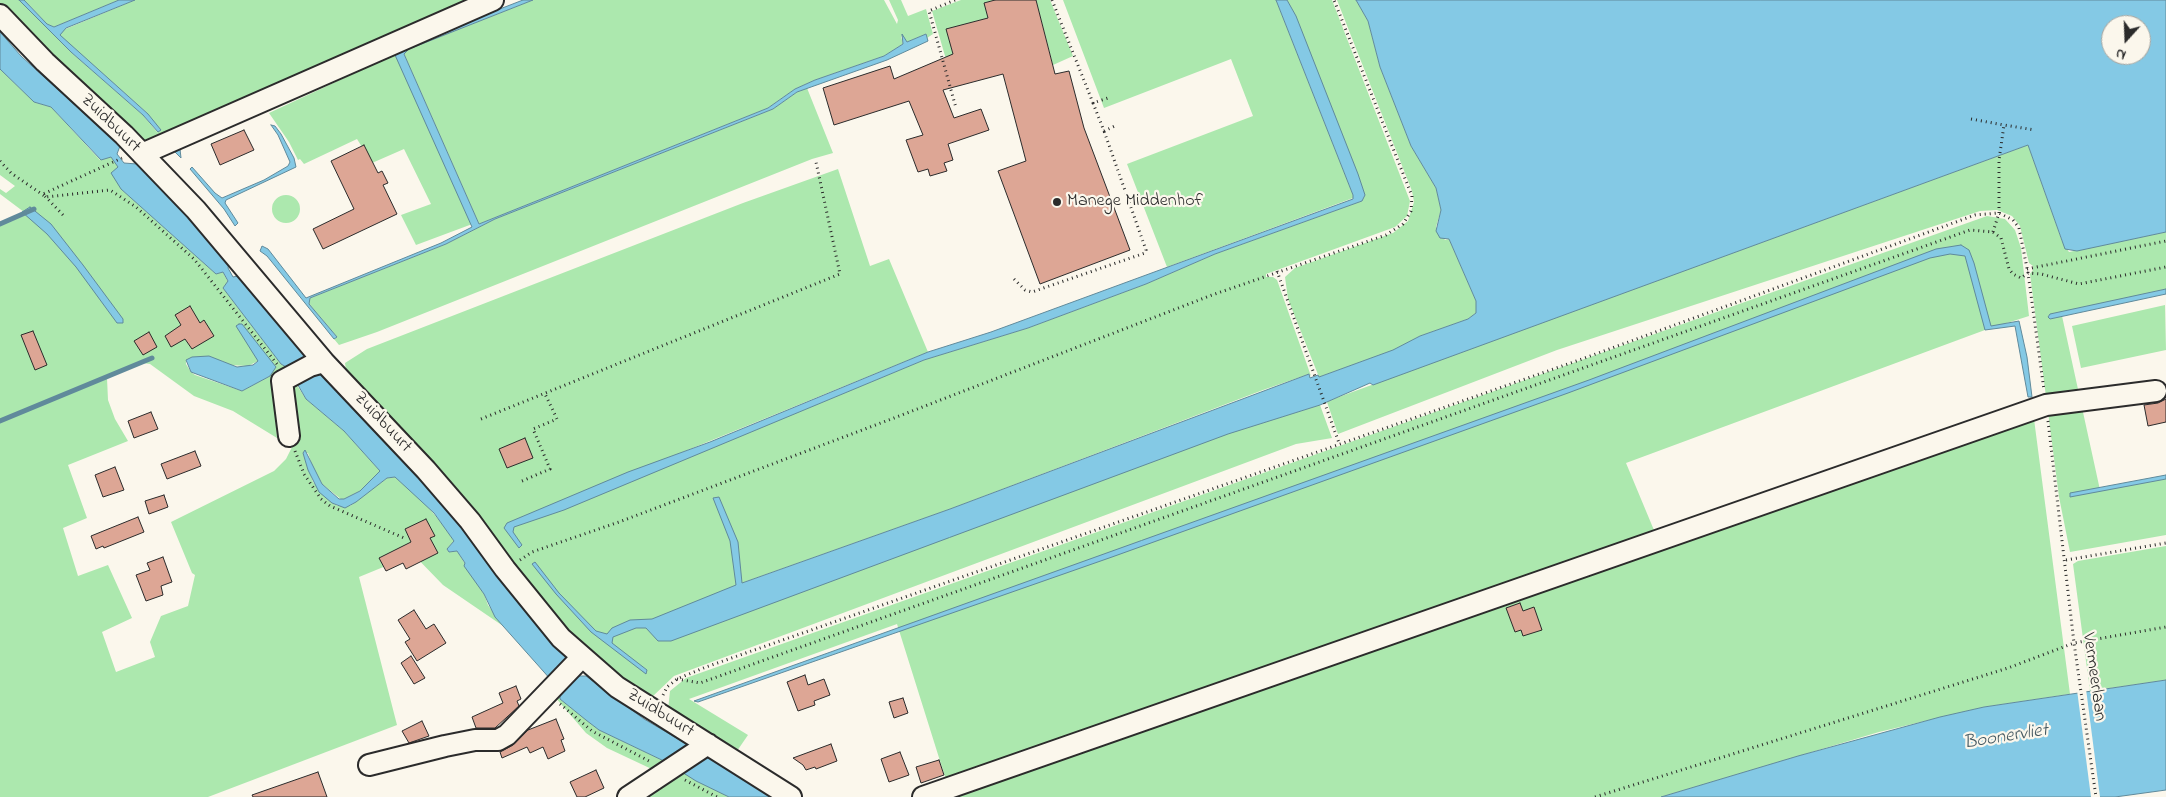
<!DOCTYPE html>
<html>
<head>
<meta charset="utf-8">
<style>
	body { margin:0 }
	#map { position:relative; width:2166px; height:797px; overflow:hidden; background:#fbf7ec; font-family:"Indie Flower",sans-serif }
	canvas { display:block }
	.north { position:absolute; left:2101px; top:15px; width:50px; height:50px; box-sizing:border-box; background:#fbf7ec; border:1px solid #a8a59f; border-radius:50%; rotate:200deg; font-size:14px; font-weight:700; line-height:20px; text-align:center; color:#2b2b2b }
	.north::after { content:''; display:block; margin:auto; width:18px; height:22px; background:#2b2b2b; clip-path:polygon(50% 0,100% 100%,50% 72%,0 100%) }
</style>
</head>
<body>
<div id="map">
<canvas width="2166" height="797"></canvas>
<div class="north">N</div>
</div>
<script>
const c = document.querySelector('canvas').getContext('2d');
c.lineJoin = 'round';
function paint(path, color) { c.fillStyle = color; c.fill(path, 'evenodd'); }
const toPath = rows => new Path2D(rows.map(r => 'M' + r).join(''));
function strokePath(path, color, width, dash) { c.strokeStyle = color; c.lineWidth = width; c.lineCap = dash ? 'butt' : 'round'; c.setLineDash(dash || []); c.stroke(path); }
function label(font, color, halo, rows, align = 'center') {
  c.font = font + ' "Indie Flower",sans-serif'; c.lineWidth = 4.5; c.setLineDash([]); c.textBaseline = 'middle'; c.strokeStyle = halo; c.fillStyle = color; for (const [text, x, y, turn = 0] of rows) {
    c.save(); c.translate(x, y); c.rotate((+turn || 0) * Math.PI / 180); c.textAlign = isNaN(turn) ? turn : align; if (halo) c.strokeText(text, 0, 0); c.fillText(text, 0, 0); c.restore();
  }
}
paint(toPath([
	[0,0,19,0,71,52,143,115,158,133,148,114,63,39,60,35,63,30,135,0,463,0,467,7,144,143,0,9],
	[24,0,119,0,54,27,47,24],
	[533,0,884,0,897,24,898,20,889,0,901,0,908,16,926,9,933,34,927,38,926,34,907,42,901,36,903,44,884,56,815,80,795,89,768,108,479,224,404,54,409,49],
	[961,0,995,0,985,3,988,18,947,29,960,85,954,87,932,11],
	[1036,0,1050,0,1073,56,1053,65],
	[1063,0,1276,0,1353,195,1353,198,1167,267,1127,164,1253,116,1231,59,1104,108],
	[1287,0,1332,0,1410,201,1407,216,1395,227,1266,274,1266,277,1273,277,1277,280,1311,376,1309,374,1263,390,950,509,736,585,1320,405,1332,438,1296,444,674,676,652,697,644,698,602,667,555,619,347,377,345,363,367,349,743,203,838,169,870,266,889,259,928,352,521,518,551,514,924,360,1028,328,1146,284,1215,254,1362,201,1296,17],
	[1337,0,1356,0,1368,21,1380,67,1411,146,1436,188,1441,210,1436,227,1445,240,1449,239,1476,301,1476,313,1468,319,1420,336,1394,350,1319,377,1288,299,1285,277,1295,268,1393,233,1408,221,1414,202,1412,191],
	[400,52,475,223,416,245,401,215,431,204,404,149,372,163,357,139,304,164,300,159,298,160,289,142,269,113],
	[0,69,34,102,51,107,100,160,111,157,119,167,121,189,216,274,223,272,228,282,223,288,281,364,288,368,274,396,277,438,233,411,194,396,150,364,142,363,107,378,108,400,115,419,128,441,68,465,87,518,63,528,78,576,108,565,132,618,102,632,116,672,155,657,150,642,161,616,188,606,195,575,192,573,171,522,274,471,286,459,292,447,294,435,289,404,294,381,306,399,344,431,380,471,360,491,342,500,322,484,313,468,308,453,303,453,313,482,332,503,338,506,350,506,387,478,395,477,424,502,443,525,454,541,447,549,449,552,457,551,484,594,488,605,503,626,443,585,410,551,398,561,359,577,397,725,208,797,0,797,0,223,24,212,0,194,0,189,6,193,15,186,0,175],
	[258,359,270,376,242,391,195,375,191,372,186,364,186,360,222,361,228,365,248,366,258,361],
	[807,88,833,153,812,159,377,332,339,345,334,339,337,337,309,304,310,298,446,244,495,219,773,109,797,92],
	[2028,145,2062,241,2069,252,2166,232,2166,289,2048,316,2050,319,2062,316,2100,490,2166,479,2166,535,2070,552,2059,497,2048,412,2030,274,2033,270,2033,266,2029,263,2020,226,2012,216,1997,210,1980,211,1557,350,1338,434,1327,402,1336,398],
	'272 209a14 14 0 1 1 28 0a14 14 0 1 1-28 0Z',
	[1987,216,2005,219,2015,230,2021,248,2029,316,1985,330,1626,463,1656,535,946,780,897,624,689,699,748,735,737,751,690,725,668,710,670,691,686,678],
	[2165,305,2166,350,2081,368,2072,326],
	[2034,419,2070,694,1984,707,1879,732,1661,797,938,797,1462,619],
	[2166,546,2166,680,2090,691,2073,564,2078,561],
	[561,690,560,699,599,730,666,762,729,797,643,797,658,772,607,748,586,733,555,697]
]), '#ace8ae');
const water = toPath([
	[19,0,24,0,47,24,54,27,119,0,135,0,66,28,60,35,148,114,161,130,158,132,143,115,71,52,19,0],
	[523,0,533,0,409,49,404,54,479,224,768,108,795,89,815,80,884,56,903,44,902,34,907,42,926,34,928,41,887,60,797,92,773,109,495,219,446,244,310,298,309,304,337,337,334,339,267,256,260,251,262,246,268,249,306,298,441,243,472,227,395,55,205,137,180,149,181,158,172,149,407,45,523,0],
	[1276,0,1287,0,1296,16,1358,174,1365,195,1362,201,1215,254,1146,284,1028,328,924,360,564,510,514,527,513,532,522,545,519,548,504,528,507,523,628,472,710,442,928,352,991,332,1353,199,1353,195,1276,0],
	[1356,0,2166,0,2166,232,2077,251,2065,249,2028,145,1373,385,1370,383,1320,405,1228,434,671,641,658,641,646,628,636,628,613,637,612,643,647,670,646,674,591,632,556,594,532,564,535,562,559,593,596,631,607,634,612,628,630,620,652,619,736,585,730,541,713,498,719,497,738,542,742,583,950,509,1309,374,1310,378,1318,375,1319,377,1393,350,1420,336,1468,319,1476,313,1476,301,1449,239,1440,238,1436,231,1441,210,1436,188,1411,146,1380,67,1368,21,1356,0],
	[2111,25,2141,25,2141,55,2111,55,2111,25],
	[0,32,21,56,120,146,117,154,124,163,137,164,198,225,229,263,228,268,233,277,242,275,306,353,306,361,351,403,402,456,476,543,537,626,568,658,572,676,586,676,644,719,777,797,729,797,696,781,666,762,599,730,586,720,560,699,560,690,495,617,484,594,464,566,465,563,457,551,449,552,447,549,454,541,434,513,395,477,387,478,356,502,345,508,332,503,319,492,308,470,303,453,305,450,322,484,339,499,344,499,360,491,380,471,344,431,306,399,288,368,281,364,223,288,228,281,223,272,216,274,121,189,111,173,118,167,111,157,101,160,51,107,34,102,0,69,0,32],
	[271,125,275,126,281,134,294,158,296,167,226,200,225,203,238,223,235,226,224,209,190,169,192,167,215,193,222,198,264,180,288,166,290,162,278,135,271,125],
	[30,207,51,224,83,265,123,319,123,323,117,323,76,267,47,234,22,212,30,207],
	[1961,245,1969,250,1974,263,1991,326,2019,321,2027,357,2032,397,2028,397,2015,326,1985,330,1965,256,1950,254,1930,258,1568,393,1112,557,698,702,694,701,1589,380,1936,249,1961,245],
	[2166,289,2166,294,2050,319,2048,317,2050,314,2166,289],
	[239,324,242,324,276,367,270,376,242,391,191,372,186,360,192,357,209,356,237,367,253,365,258,361,236,326,239,324],
	[2166,475,2166,479,2070,497,2070,493,2166,475],
	[2166,680,2166,790,2115,797,1661,797,1798,756,1940,717,1984,707,2166,680]
]);
paint(water, '#84c9e5');
strokePath(water, '#608a9b', 1);
paint(toPath([
	[2086,689,2100,797,2091,797,2077,690]
]), '#fbf7ec');
strokePath(toPath([
	[0,224,34,209],
	[0,421,152,358]
]), '#608a9b', 5);
const building = toPath([
	[995,0,1036,0,1055,74,1069,71,1084,128,1130,250,1040,284,998,171,1026,161,1003,74,943,90,954,118,981,109,989,130,948,144,953,160,944,163,947,171,930,176,928,169,918,172,906,140,923,135,909,101,834,125,823,88,890,66,894,79,953,54,946,29,988,18,984,3,995,0],
	[244,130,254,150,220,165,211,144,244,130],
	[364,145,378,173,382,171,388,183,383,185,397,214,323,249,313,229,354,209,331,161,364,145],
	[190,306,200,323,204,320,214,336,192,349,185,339,171,347,165,336,181,325,175,315,190,306],
	[33,331,47,365,35,370,21,335,33,331],
	[149,332,157,347,143,355,134,341,149,332],
	[2166,399,2166,422,2148,426,2144,405,2158,403,2166,399],
	[151,412,158,429,134,438,128,421,151,412],
	[525,438,533,458,507,468,499,449,525,438],
	[195,451,201,466,167,479,161,464,195,451],
	[115,467,124,490,103,497,95,475,115,467],
	[164,495,168,507,149,514,145,501,164,495],
	[138,517,144,532,104,548,103,546,96,549,91,536,138,517],
	[426,519,435,536,430,538,438,553,406,569,403,563,386,571,379,558,411,542,405,529,426,519],
	[163,557,172,582,161,586,163,595,146,601,136,575,150,570,147,563,163,557],
	[1520,603,1523,611,1534,607,1542,630,1523,636,1521,630,1515,632,1506,608,1520,603],
	[414,610,426,629,434,624,446,643,417,661,405,642,410,639,398,620,414,610],
	[411,656,425,678,414,684,401,663,411,656],
	[805,675,808,685,824,679,830,695,814,701,815,705,798,711,787,682,805,675],
	[516,686,521,699,517,701,519,706,495,728,476,728,472,717,503,703,499,693,516,686],
	[903,698,908,713,894,718,889,702,903,698],
	[556,719,564,739,561,740,565,751,548,759,543,747,530,753,527,747,502,758,500,752,513,745,528,730,556,719],
	[422,721,429,736,409,743,402,731,422,721],
	[831,744,837,761,816,769,815,767,806,770,803,765,793,758,831,744],
	[900,752,909,775,889,782,881,759,900,752],
	[939,760,944,775,921,783,916,767,939,760],
	[596,770,604,788,585,797,577,797,570,782,596,770],
	[318,772,327,797,253,797,252,795,318,772]
]);
paint(building, '#dda695');
strokePath(building, '#2b2b2b', 1);
const minor = toPath([
	[0,15,45,62,124,135,196,210,324,362,426,470,470,521,505,569,561,638,617,687,791,797],
	[142,154,493,0],
	[289,436,282,381,310,366,324,362],
	[369,765,445,746,475,740,498,740,507,735,581,658],
	[628,797,708,744],
	[923,797,2046,405,2156,391]
]);
strokePath(minor, '#2b2b2b', 24);
strokePath(toPath([
	[955,0,929,11,956,108],
	[1052,0,1093,103,1108,98],
	[1093,103,1104,131,1117,125],
	[1971,119,2004,125],
	[0,161,11,173,46,197,110,190,136,207,194,259,277,364],
	[63,215,43,194,122,158],
	[1993,232,1999,213,1999,160,2004,125,2035,130],
	[2027,269,2166,241],
	[1277,271,1339,443],
	[1014,279,1025,290,1032,292,1145,253,1146,250,1104,131],
	[481,419,840,274,816,162],
	[2048,421,2074,643,2096,797],
	[295,451,304,474,321,499,330,506,404,538],
	[522,481,550,469,533,429,557,419,545,394],
	[520,560,532,552,619,522,894,418,1212,295,1386,235,1403,224,1411,211,1412,196,1334,0],
	[2066,560,2166,543],
	[677,679,700,683,1970,230,1993,232,2001,238,2009,269,2013,274,2021,278,2028,273,2041,274,2079,284,2166,267],
	[663,695,667,687,677,679,706,667,1582,359,1975,215,1999,213,2013,220,2019,228,2028,273,2044,390],
	[560,704,592,731,651,762],
	[685,780,717,797],
	[1595,797,2008,668,2074,643,2166,627]
]), '#2b2b2b', 3, [1, 4]);
strokePath(minor, '#fbf7ec', 20);
for (const [x, y, r, color] of [
	[1057,202,5,"#2b2b2b"]
]) { const dot = new Path2D(); dot.arc(x, y, r, 0, 2 * Math.PI); c.fillStyle = color; c.fill(dot); strokePath(dot, '#fbf7ec', 2); }
label('18px', '#2b2b2b', '#fbf7ec', [
	["Zuidbuurt",110,124,44],
	["Zuidbuurt",382,423,47],
	["Vermeerlaan",2093,677,82],
	["Zuidbuurt",660,714,32]
]);
label('18px', '#2b2b2b', '#fbf7ec', [
	["Manege Middenhof",1067,202]
], 'left');
label('italic 19px', '#465a63', '#fbf7ec', [
	["Boonervliet",2006,738,-9]
]);
</script>
</body>
</html>
